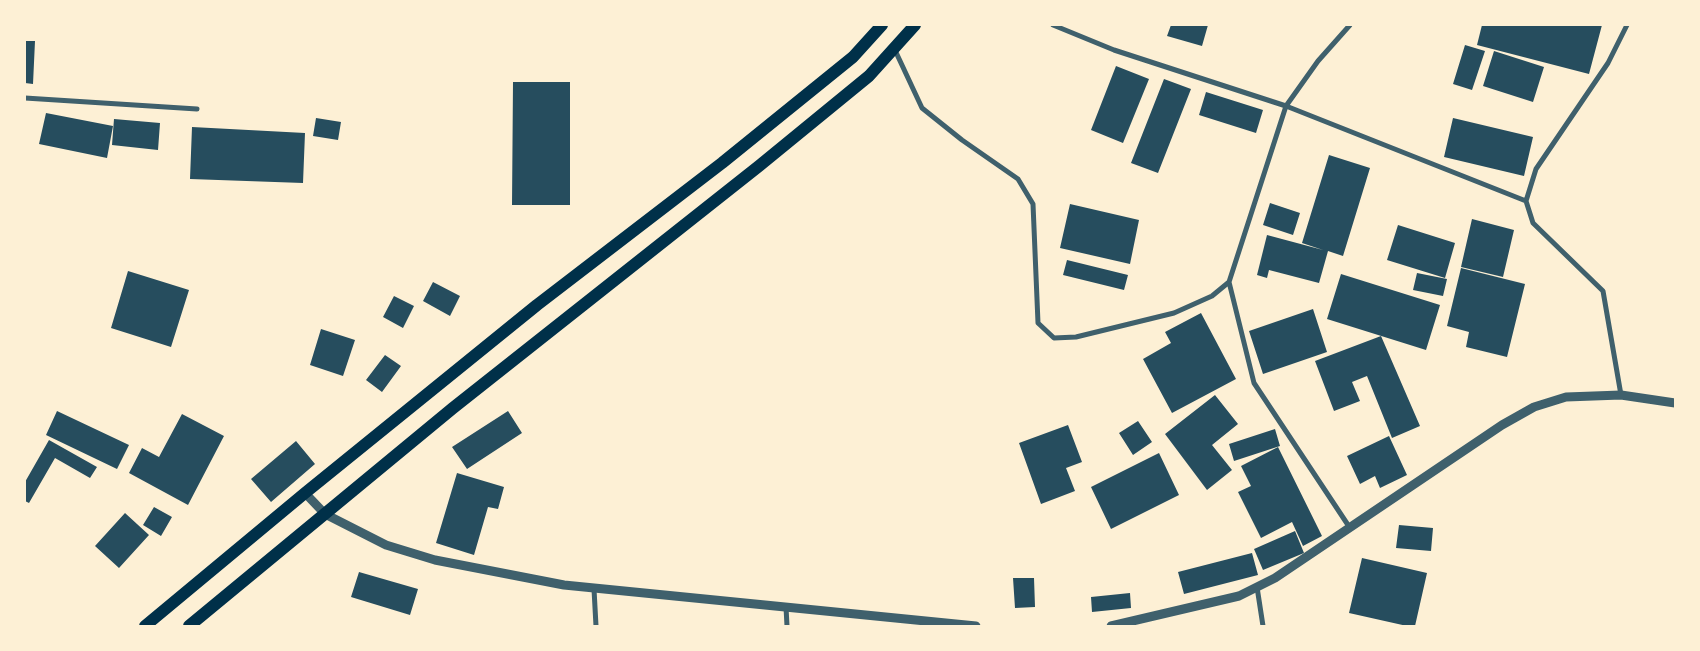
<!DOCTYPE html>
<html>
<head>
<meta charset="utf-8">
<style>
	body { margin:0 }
	#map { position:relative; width:1700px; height:651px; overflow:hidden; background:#fdf0d5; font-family:Montserrat,sans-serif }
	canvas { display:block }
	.frame { position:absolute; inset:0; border:26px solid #fdf0d5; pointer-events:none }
</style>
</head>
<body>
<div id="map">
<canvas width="1700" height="651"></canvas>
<div class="frame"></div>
</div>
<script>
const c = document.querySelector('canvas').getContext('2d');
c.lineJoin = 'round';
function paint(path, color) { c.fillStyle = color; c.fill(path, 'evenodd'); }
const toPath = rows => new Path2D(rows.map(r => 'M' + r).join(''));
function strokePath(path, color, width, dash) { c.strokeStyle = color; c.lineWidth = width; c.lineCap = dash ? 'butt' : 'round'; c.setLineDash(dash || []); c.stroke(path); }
paint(toPath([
	[1171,25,1208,25,1202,46,1167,36],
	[1482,25,1602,25,1589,74,1477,45],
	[25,41,35,41,33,84,25,83],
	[1465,45,1485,51,1472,90,1453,84],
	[1494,51,1544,67,1533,102,1483,86],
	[1116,66,1149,79,1123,143,1091,130],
	[1164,79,1191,89,1158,173,1131,163],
	[513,82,570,82,570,205,512,205],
	[1206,92,1263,110,1256,133,1199,115],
	[46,113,113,126,107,158,39,144],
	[316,118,341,122,338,140,313,136],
	[1453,118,1533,137,1524,176,1444,157],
	[114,119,160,123,158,150,112,145],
	[192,127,305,133,303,183,190,179],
	[1329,155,1370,168,1343,256,1328,251,1319,283,1269,270,1267,278,1257,275,1267,235,1323,250,1302,243],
	[1270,203,1300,213,1293,235,1263,225],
	[1070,204,1139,220,1130,264,1060,248],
	[1472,219,1514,230,1503,277,1461,267],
	[1398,225,1455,243,1445,278,1387,260],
	[1067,260,1128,275,1124,290,1063,275],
	[1461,268,1525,284,1507,357,1466,347,1469,332,1447,326],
	[128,271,189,290,171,347,111,328],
	[1417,273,1447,279,1443,296,1413,290],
	[1341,274,1440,305,1426,350,1327,319],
	[433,282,460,296,450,316,423,301],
	[394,296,414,306,403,328,383,317],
	[1313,309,1327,352,1263,374,1249,331],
	[1201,313,1236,379,1172,413,1143,359,1171,343,1165,332],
	[321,329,355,340,343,376,310,365],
	[1381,336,1420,426,1392,438,1367,376,1352,382,1360,401,1334,411,1315,361],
	[385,355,401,366,382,392,366,380],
	[1215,395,1238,424,1212,445,1232,470,1207,490,1165,434],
	[57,411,129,445,117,469,46,435],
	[508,411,522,433,467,469,452,447],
	[182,414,224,436,188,505,129,473,142,448,159,457],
	[1138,421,1152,442,1133,455,1119,433],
	[1068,425,1082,462,1066,468,1075,491,1041,504,1019,443],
	[1275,429,1280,446,1234,461,1229,444],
	[1389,436,1407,475,1380,488,1375,476,1360,484,1347,456],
	[49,440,97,467,90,478,55,458,29,503,25,501,25,482],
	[296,441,315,464,271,502,251,479],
	[1278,447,1322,536,1303,546,1292,522,1261,538,1238,492,1251,486,1241,466],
	[1159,453,1179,495,1111,529,1091,487],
	[457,473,504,487,498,509,488,507,474,555,436,543],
	[154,507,172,517,161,536,143,525],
	[125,513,149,535,119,568,95,546],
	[1399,525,1433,528,1431,551,1396,548],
	[1295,531,1304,553,1263,570,1254,549],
	[1252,553,1258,575,1184,594,1178,572],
	[1362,558,1427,573,1415,626,1407,626,1349,613],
	[359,572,418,589,410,615,351,597],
	[1013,578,1034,578,1035,607,1015,608],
	[1130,593,1131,608,1092,612,1091,597]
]), '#264d5e');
strokePath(toPath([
	[1350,25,1318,61,1286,106,1526,201],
	[894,48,922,108,962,140,1018,179,1033,204,1038,323,1054,338,1076,337,1174,313,1212,296,1229,282,1286,106,1114,50,1053,25],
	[25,98,197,109],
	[1229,282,1254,383,1350,528],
	[1621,395,1603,291,1533,223,1526,201,1536,169,1608,63,1627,25],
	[1257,587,1263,626],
	[594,589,596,626],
	[786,607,787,626]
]), '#3f606c', 5);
strokePath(toPath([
	[305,493,325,514,386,545,435,560,564,585,976,626],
	[1111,626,1239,596,1275,578,1502,425,1534,407,1566,397,1621,395,1675,403]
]), '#3f606c', 9);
strokePath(toPath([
	[145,626,305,493,537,305,722,163,853,57,882,25],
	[189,626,453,408,759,166,869,76,915,25]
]), '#003049', 12);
</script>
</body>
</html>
